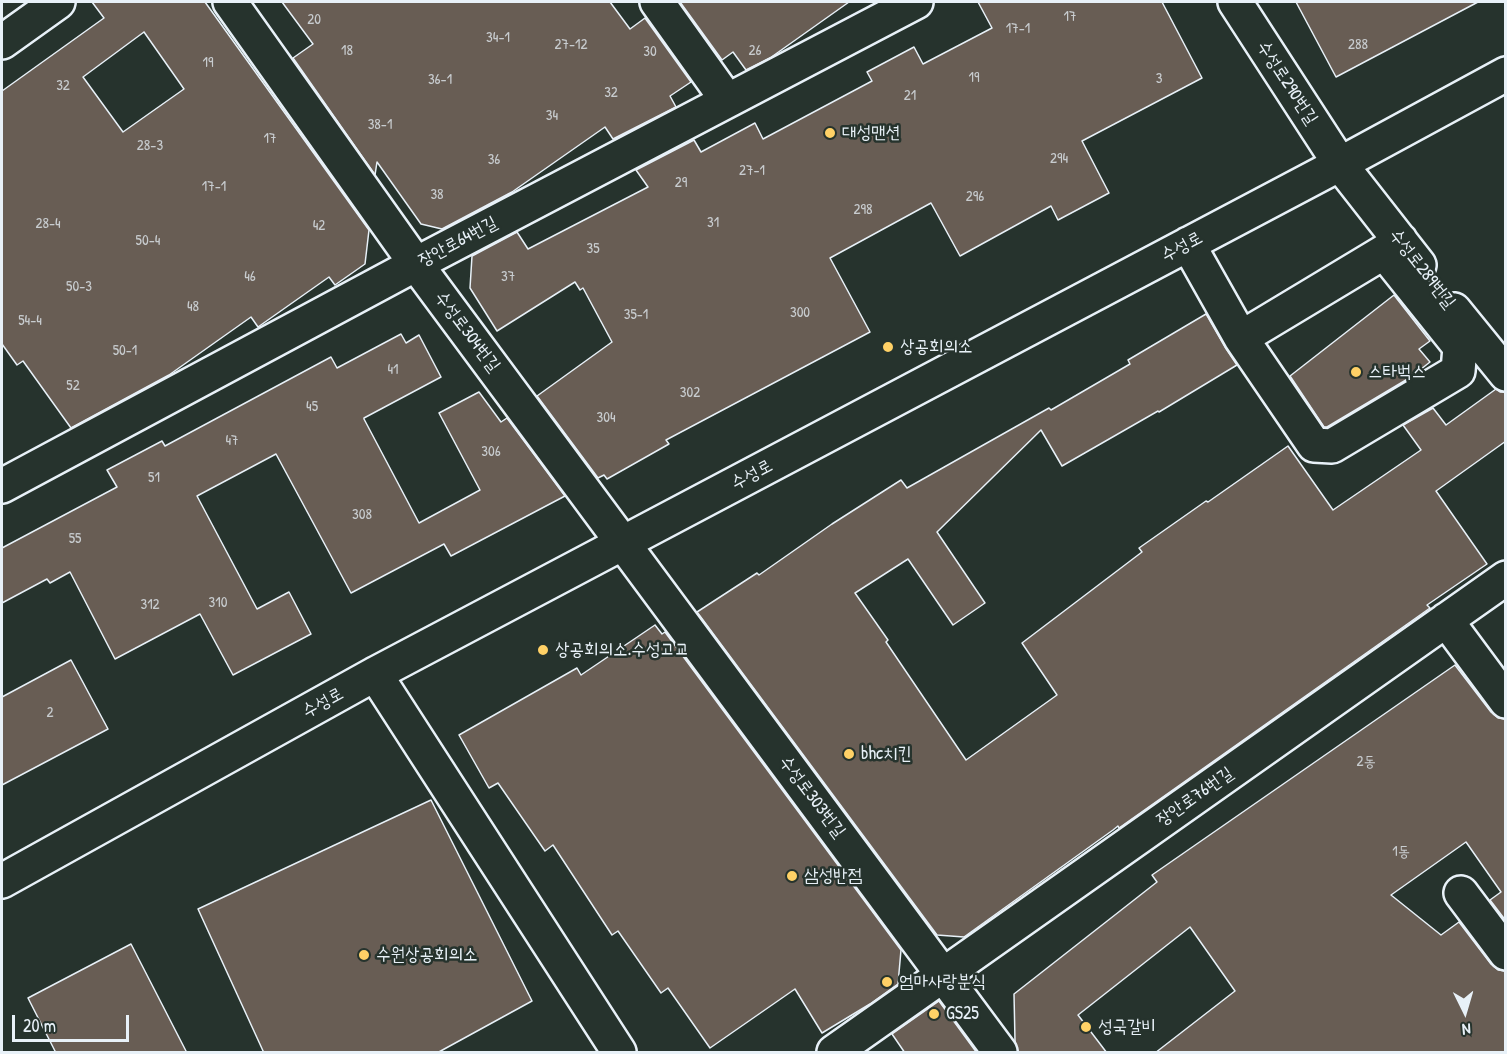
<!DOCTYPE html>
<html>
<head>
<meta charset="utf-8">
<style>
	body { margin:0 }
	#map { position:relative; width:1507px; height:1054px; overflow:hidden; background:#26332d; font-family:"Patrick Hand",sans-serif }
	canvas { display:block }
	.frame { position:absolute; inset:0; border:3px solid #e8f1f8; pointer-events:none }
	.north { position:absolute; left:1435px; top:982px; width:60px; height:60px; -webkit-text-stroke:4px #26332d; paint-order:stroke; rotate:175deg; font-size:16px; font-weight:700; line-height:24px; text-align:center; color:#e8f1f8 }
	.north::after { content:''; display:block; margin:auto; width:21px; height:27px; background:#e8f1f8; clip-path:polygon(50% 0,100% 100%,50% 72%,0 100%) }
	.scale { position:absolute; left:12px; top:1015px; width:117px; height:27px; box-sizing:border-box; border:3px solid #e8f1f8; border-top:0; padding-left:8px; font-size:18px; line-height:21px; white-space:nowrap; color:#e8f1f8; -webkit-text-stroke:4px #26332d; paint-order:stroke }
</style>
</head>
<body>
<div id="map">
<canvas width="1507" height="1054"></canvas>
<div class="frame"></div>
<div class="north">N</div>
<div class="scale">20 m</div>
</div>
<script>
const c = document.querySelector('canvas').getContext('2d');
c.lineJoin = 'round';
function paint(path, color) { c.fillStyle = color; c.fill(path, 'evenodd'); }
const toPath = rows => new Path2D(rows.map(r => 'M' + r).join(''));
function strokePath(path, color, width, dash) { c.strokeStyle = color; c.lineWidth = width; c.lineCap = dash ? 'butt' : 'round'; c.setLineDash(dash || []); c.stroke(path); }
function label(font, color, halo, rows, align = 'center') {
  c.font = font + ' "Patrick Hand","Poor Story",sans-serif'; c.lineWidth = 5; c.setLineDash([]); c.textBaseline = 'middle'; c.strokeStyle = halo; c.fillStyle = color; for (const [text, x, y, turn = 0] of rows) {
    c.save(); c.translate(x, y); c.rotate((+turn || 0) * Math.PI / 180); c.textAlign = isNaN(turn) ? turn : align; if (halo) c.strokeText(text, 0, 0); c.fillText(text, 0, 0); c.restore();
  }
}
const building = toPath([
	[92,2,205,2,369,230,365,264,335,285,329,277,258,327,251,317,169,375,71,428,23,361,17,365,2,344,2,91,104,18,92,2],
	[144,32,184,89,123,132,83,77,144,32],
	[282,2,610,2,630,29,645,18,691,82,670,96,676,107,613,139,605,127,512,192,442,229,421,224,377,162,375,175,293,58,313,44,282,2],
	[680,2,849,2,770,58,746,70,733,52,722,60,680,2],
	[978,2,1162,2,1202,78,1082,141,1109,193,1058,220,1051,206,960,256,931,203,830,258,870,332,666,440,669,444,607,479,604,475,598,478,537,396,612,342,583,288,580,290,575,282,497,331,470,288,472,256,517,232,528,249,648,187,636,170,694,140,701,152,755,123,763,139,872,81,867,72,914,47,923,64,992,28,978,2],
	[1296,2,1478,2,1336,77,1296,2],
	[1394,295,1430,341,1419,349,1430,362,1411,377,1327,427,1324,427,1290,376,1394,295],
	[1206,314,1225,347,1237,365,1159,412,1158,411,1062,466,1041,430,937,532,985,603,953,625,908,559,855,593,888,640,886,642,966,760,1057,695,1022,643,1142,552,1139,548,1206,501,1208,502,1288,446,1333,510,1421,450,1403,425,1433,408,1446,425,1496,389,1500,392,1506,392,1506,441,1436,491,1487,564,1427,605,1430,608,1119,828,1118,826,1113,830,964,937,937,935,697,612,757,573,759,575,832,524,901,480,907,488,1049,408,1051,410,1130,364,1128,360,1206,314],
	[401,334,406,343,419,335,441,377,364,418,364,419,419,523,480,490,439,413,479,392,501,422,507,418,565,496,451,556,444,544,351,593,276,454,197,496,257,609,289,592,311,634,233,675,200,614,115,659,70,572,50,583,47,579,2,603,2,548,117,487,107,470,162,441,165,446,331,357,337,368,401,334],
	[655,625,662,634,665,632,901,950,898,984,870,1004,822,1033,795,989,710,1048,668,988,661,993,618,931,612,935,553,845,545,851,498,783,489,788,459,735,577,668,581,675,655,625],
	[71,660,108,729,2,785,2,697,71,660],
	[1455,665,1491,712,1498,718,1506,719,1506,921,1490,900,1501,892,1466,842,1391,895,1441,935,1459,922,1491,964,1498,970,1506,971,1506,1053,1155,1053,1235,991,1190,927,1078,1015,1107,1053,1018,1053,1015,1041,1014,994,1157,882,1152,875,1455,665],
	[431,800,532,1001,437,1053,264,1053,198,909,431,800],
	[131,944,187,1053,56,1053,28,998,131,944],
	[939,1001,977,1053,905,1053,892,1034,939,1001]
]);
paint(building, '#685d54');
strokePath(building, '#e8f1f8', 1.5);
const minor = toPath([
	[230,2,416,264,1000,1052],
	[657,2,727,100],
	[1235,2,1340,164,1419,265],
	[2,42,58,2],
	[1188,244,1241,338,1314,445,1332,446,1458,371,1460,347,1384,252],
	[1454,310,1506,374],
	[1241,338,1384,252,1400,240],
	[2,486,416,264,916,2],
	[1446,620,1506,701],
	[375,674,619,1052],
	[2,881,375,674,1340,164,1506,74],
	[1461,893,1506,953],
	[834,1052,1506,578]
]);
strokePath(minor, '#e8f1f8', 38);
strokePath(minor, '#26332d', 33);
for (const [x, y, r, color] of [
	[830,133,6,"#ffd166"],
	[888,347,6,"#ffd166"],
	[1356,372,6,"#ffd166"],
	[543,650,6,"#ffd166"],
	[849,754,6,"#ffd166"],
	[792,876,6,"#ffd166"],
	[364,955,6,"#ffd166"],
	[887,982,6,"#ffd166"],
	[934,1014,6,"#ffd166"],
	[1086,1027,6,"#ffd166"]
]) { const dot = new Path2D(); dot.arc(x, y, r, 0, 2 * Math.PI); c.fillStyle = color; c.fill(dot); strokePath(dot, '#26332d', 2); }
label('15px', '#c8cccf', null, [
	["17",1070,17],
	["20",314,20],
	["17-1",1018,29],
	["34-1",498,38],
	["27-12",571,45],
	["288",1358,45],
	["18",347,51],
	["26",755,51],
	["30",650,52],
	["19",208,63],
	["19",974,78],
	["3",1159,79],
	["36-1",440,80],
	["32",63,86],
	["32",611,93],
	["21",910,96],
	["34",552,116],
	["38-1",380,125],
	["17",270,139],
	["28-3",150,146],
	["294",1059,159],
	["36",494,160],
	["27-1",752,171],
	["29",681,183],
	["17-1",214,187],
	["38",437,195],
	["296",975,197],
	["298",863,210],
	["31",713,223],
	["28-4",48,224],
	["42",319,226],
	["50-4",148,241],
	["35",593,249],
	["46",250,277],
	["37",508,277],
	["50-3",79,287],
	["48",193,307],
	["300",800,313],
	["35-1",636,315],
	["54-4",30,321],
	["50-1",125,351],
	["41",393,370],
	["52",73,386],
	["302",690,393],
	["45",312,407],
	["304",606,418],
	["47",232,441],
	["306",491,452],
	["51",154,478],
	["308",362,515],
	["55",75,539],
	["310",218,603],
	["312",150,605],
	["2",50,713],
	["2동",1366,762],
	["1동",1401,852]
]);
label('18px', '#e8f1f8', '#26332d', [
	["수성로290번길",1287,83,57],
	["장안로64번길",458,242,-28],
	["수성로",1182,247,-28],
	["수성로289번길",1422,269,52],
	["수성로304번길",467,332,53],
	["수성로",752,475,-28],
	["수성로",323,703,-29],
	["수성로303번길",812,797,53],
	["장안로76번길",1195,797,-35]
]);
label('18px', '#e8f1f8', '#26332d', [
	["대성맨션",842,133],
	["상공회의소",900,347],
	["스타벅스",1368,372],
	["상공회의소.수성고교",555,650],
	["bhc치킨",861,754],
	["삼성반점",804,876],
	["수원상공회의소",376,955],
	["엄마사랑분식",899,982],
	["GS25",946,1014],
	["성국갈비",1098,1027]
], 'left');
</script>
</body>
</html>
